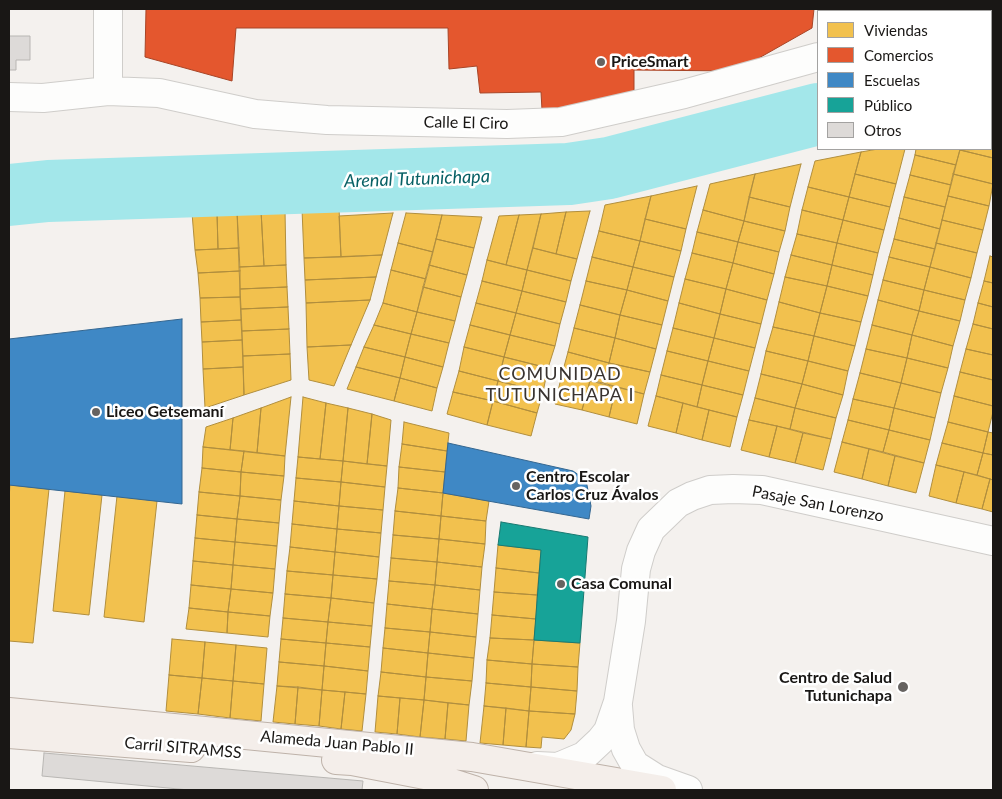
<!DOCTYPE html>
<html>
<head>
<meta charset="utf-8">
<style>
	body { margin:0 }
	#map { position:relative; width:1002px; height:799px; overflow:hidden; background:#f4f1ee; font-family:Lato,sans-serif }
	canvas { display:block }
	.frame { position:absolute; inset:0; border:10px solid #191715; pointer-events:none }
	.legend { position:absolute; left:817px; top:10px; width:175px; height:140px; box-sizing:border-box; background:#fff; border:1px solid #a3a2a1; margin:0; padding:6px 9px; list-style:none; font-size:15px; color:#191715 }
	.legend li { display:flex; align-items:center; gap:10px; height:25px }
	.legend b { width:25px; border:1px solid #a3a2a1 }
</style>
</head>
<body>
<div id="map">
<canvas width="1002" height="799"></canvas>
<div class="frame"></div>
<ul class="legend">
<li><b style="height:14px;background:#f2c14e"></b>Viviendas</li>
<li><b style="height:14px;background:#e4572e"></b>Comercios</li>
<li><b style="height:14px;background:#3f88c5"></b>Escuelas</li>
<li><b style="height:14px;background:#17a398"></b>Público</li>
<li><b style="height:14px;background:#dddad8"></b>Otros</li>
</ul>
</div>
<script>
const c = document.querySelector('canvas').getContext('2d');
c.lineJoin = 'round';
function paint(path, color) { c.fillStyle = color; c.fill(path, 'evenodd'); }
const toPath = rows => new Path2D(rows.map(r => 'M' + r).join(''));
function strokePath(path, color, width, dash) { c.strokeStyle = color; c.lineWidth = width; c.lineCap = dash ? 'butt' : 'round'; c.setLineDash(dash || []); c.stroke(path); }
function label(font, color, halo, rows, align = 'center') {
  c.font = font + ' Lato,sans-serif'; c.lineWidth = 5; c.setLineDash([]); c.textBaseline = 'middle'; c.strokeStyle = halo; c.fillStyle = color; for (const [text, x, y, turn = 0] of rows) {
    c.save(); c.translate(x, y); c.rotate((+turn || 0) * Math.PI / 180); c.textAlign = isNaN(turn) ? turn : align; if (halo) c.strokeText(text, 0, 0); c.fillText(text, 0, 0); c.restore();
  }
}
const homes = toPath([
	[991,125,993,125,993,158,960,150,991,149,991,125],
	[878,149,905,149,896,184,855,174,861,152,878,149],
	[916,149,960,149,956,165,915,155,916,149],
	[960,150,993,158,993,184,953,174,960,150],
	[861,152,849,197,808,187,815,161,861,152],
	[915,155,956,165,951,185,910,175,915,155],
	[801,164,790,207,749,197,755,174,801,164],
	[755,174,744,221,703,210,710,184,755,174],
	[855,174,896,184,890,207,849,197,855,174],
	[953,174,993,184,989,206,948,196,953,174],
	[910,175,951,185,945,207,904,197,910,175],
	[697,186,686,229,645,219,651,196,697,186],
	[808,187,849,197,843,220,802,210,808,187],
	[651,196,640,241,599,231,605,205,651,196],
	[948,196,989,206,983,230,942,220,948,196],
	[749,197,790,207,785,231,744,221,749,197],
	[849,197,890,207,884,230,843,220,849,197],
	[904,197,945,207,940,229,899,218,904,197],
	[339,207,341,257,304,258,302,209,339,207],
	[261,210,264,266,239,267,237,211,261,210],
	[261,210,285,210,286,265,264,266,261,210],
	[703,210,744,221,738,242,697,232,703,210],
	[802,210,843,220,837,243,797,234,802,210],
	[237,211,239,248,218,249,217,212,237,211],
	[590,211,577,259,556,254,566,212,590,211],
	[217,212,218,249,195,250,192,213,217,212],
	[566,212,556,254,533,248,541,214,566,212],
	[393,213,382,255,341,257,339,216,393,213],
	[406,213,442,215,433,252,398,243,406,213],
	[541,214,527,270,506,265,519,215,541,214],
	[442,215,482,217,474,248,436,239,442,215],
	[519,215,506,265,487,260,499,216,519,215],
	[899,218,940,229,935,249,894,239,899,218],
	[645,219,686,229,681,251,640,241,645,219],
	[843,220,884,230,878,253,837,243,843,220],
	[942,220,983,230,977,253,936,243,942,220],
	[744,221,785,231,779,252,738,242,744,221],
	[599,231,640,241,633,267,592,257,599,231],
	[697,232,738,242,733,263,692,253,697,232],
	[797,234,837,243,832,265,791,255,797,234],
	[436,239,474,248,467,275,429,265,436,239],
	[894,239,935,249,930,267,889,257,894,239],
	[640,241,681,251,674,277,633,267,640,241],
	[738,242,779,252,774,274,733,263,738,242],
	[398,243,433,252,426,279,391,270,398,243],
	[837,243,878,253,873,275,832,265,837,243],
	[936,243,977,253,971,278,930,267,936,243],
	[239,248,240,271,198,273,195,250,239,248],
	[533,248,577,259,571,281,527,270,533,248],
	[692,253,733,263,726,289,685,279,692,253],
	[382,255,376,277,305,280,304,258,382,255],
	[791,255,832,265,827,286,785,277,791,255],
	[990,256,993,257,993,283,984,281,990,256],
	[592,257,633,267,627,290,586,281,592,257],
	[889,257,930,267,924,290,883,280,889,257],
	[487,260,527,270,522,291,482,281,487,260],
	[733,263,774,274,767,300,726,289,733,263],
	[286,265,287,287,240,289,239,267,286,265],
	[429,265,467,275,461,297,423,287,429,265],
	[832,265,873,275,868,296,827,286,832,265],
	[633,267,674,277,668,301,627,290,633,267],
	[930,267,971,278,965,300,924,290,930,267],
	[391,270,426,279,417,312,383,303,391,270],
	[527,270,571,281,566,302,522,291,527,270],
	[240,271,240,297,200,298,198,273,240,271],
	[376,277,370,300,306,303,305,280,376,277],
	[785,277,827,286,820,313,779,302,785,277],
	[685,279,726,289,720,314,679,303,685,279],
	[883,280,924,290,919,311,878,300,883,280],
	[482,281,522,291,516,313,476,303,482,281],
	[586,281,627,290,620,315,580,305,586,281],
	[984,281,993,283,993,307,978,303,984,281],
	[827,286,868,296,861,322,820,313,827,286],
	[287,287,288,307,241,309,240,289,287,287],
	[423,287,461,297,455,321,417,312,423,287],
	[726,289,767,300,761,324,720,314,726,289],
	[627,290,668,301,662,325,620,315,627,290],
	[924,290,965,300,960,321,919,311,924,290],
	[522,291,566,302,560,324,516,313,522,291],
	[240,297,241,320,201,322,200,298,240,297],
	[370,300,351,345,307,347,306,303,370,300],
	[878,300,919,311,912,335,872,325,878,300],
	[779,302,820,313,814,336,773,327,779,302],
	[383,303,417,312,411,334,374,325,383,303],
	[476,303,516,313,510,335,470,325,476,303],
	[679,303,720,314,714,338,673,328,679,303],
	[978,303,993,307,993,329,973,324,978,303],
	[580,305,620,315,615,338,574,328,580,305],
	[288,307,289,329,242,331,241,309,288,307],
	[919,311,960,321,953,346,912,335,919,311],
	[417,312,455,321,449,343,411,334,417,312],
	[516,313,560,324,555,346,510,335,516,313],
	[820,313,861,322,855,346,814,336,820,313],
	[720,314,761,324,755,348,714,338,720,314],
	[620,315,662,325,656,349,615,338,620,315],
	[241,320,242,340,202,342,201,322,241,320],
	[973,324,993,329,993,355,966,349,973,324],
	[374,325,411,334,405,357,364,347,374,325],
	[470,325,510,335,504,357,464,347,470,325],
	[872,325,912,335,907,358,866,349,872,325],
	[773,327,814,336,808,361,766,351,773,327],
	[574,328,615,338,609,363,568,352,574,328],
	[673,328,714,338,708,361,667,351,673,328],
	[289,329,290,354,243,356,242,331,289,329],
	[411,334,449,343,443,367,405,357,411,334],
	[510,335,555,346,548,368,504,357,510,335],
	[912,335,953,346,948,368,907,358,912,335],
	[814,336,855,346,848,371,808,361,814,336],
	[615,338,656,349,650,372,609,363,615,338],
	[714,338,755,348,749,371,708,361,714,338],
	[242,340,243,367,203,369,202,342,242,340],
	[351,345,334,386,309,380,307,347,351,345],
	[364,347,405,357,400,378,356,367,364,347],
	[464,347,504,357,498,381,459,371,464,347],
	[866,349,907,358,901,383,860,373,866,349],
	[966,349,993,355,993,380,960,372,966,349],
	[667,351,708,361,702,385,661,375,667,351],
	[766,351,808,361,802,384,761,374,766,351],
	[568,352,609,363,603,383,562,374,568,352],
	[290,354,291,380,244,395,243,356,290,354],
	[405,357,443,367,437,388,400,378,405,357],
	[504,357,548,368,543,392,498,381,504,357],
	[907,358,948,368,941,393,901,383,907,358],
	[708,361,749,371,743,395,702,385,708,361],
	[808,361,848,371,843,395,802,384,808,361],
	[609,363,650,372,644,394,603,383,609,363],
	[243,367,244,395,205,408,203,369,243,367],
	[356,367,400,378,394,401,347,389,356,367],
	[459,371,498,381,493,401,453,392,459,371],
	[960,372,993,380,993,406,954,396,960,372],
	[860,373,901,383,894,408,853,399,860,373],
	[562,374,590,381,582,410,555,404,562,374],
	[761,374,802,384,795,408,755,398,761,374],
	[661,375,702,385,697,407,656,396,661,375],
	[400,378,437,388,432,411,394,401,400,378],
	[498,381,543,392,537,413,493,401,498,381],
	[590,381,616,387,609,417,582,410,590,381],
	[901,383,941,393,935,418,894,408,901,383],
	[802,384,843,395,836,418,795,408,802,384],
	[702,385,743,395,737,417,697,407,702,385],
	[616,387,644,394,637,424,609,417,616,387],
	[453,392,493,401,487,425,447,414,453,392],
	[656,396,683,403,676,433,648,426,656,396],
	[954,396,993,406,993,412,988,432,948,422,954,396],
	[291,397,285,456,257,453,261,408,291,397],
	[303,397,326,403,320,459,298,457,303,397],
	[755,398,795,408,790,429,749,420,755,398],
	[853,399,894,408,889,430,848,420,853,399],
	[493,401,537,413,531,436,487,425,493,401],
	[326,403,348,408,343,461,320,459,326,403],
	[683,403,709,410,702,440,676,433,683,403],
	[261,408,257,453,230,450,233,418,261,408],
	[348,408,372,414,367,464,343,461,348,408],
	[795,408,836,418,831,439,790,429,795,408],
	[894,408,935,418,930,440,889,430,894,408],
	[709,410,737,417,730,447,702,440,709,410],
	[372,414,391,420,387,466,367,464,372,414],
	[233,418,230,450,203,447,206,427,233,418],
	[749,420,777,426,769,457,741,450,749,420],
	[848,420,889,430,883,452,842,442,848,420],
	[404,422,449,433,447,451,402,444,404,422],
	[948,422,988,432,983,453,942,443,948,422],
	[777,426,803,433,795,463,769,457,777,426],
	[889,430,930,440,924,463,883,452,889,430],
	[988,432,993,433,993,455,983,453,988,432],
	[803,433,831,439,823,470,795,463,803,433],
	[842,442,869,449,862,479,834,472,842,442],
	[942,443,983,453,977,475,936,465,942,443],
	[402,444,447,451,445,472,399,467,402,444],
	[203,447,244,451,241,472,202,468,203,447],
	[869,449,895,456,888,486,862,479,869,449],
	[244,451,285,456,284,476,241,472,244,451],
	[983,453,993,455,993,480,977,475,983,453],
	[895,456,924,463,916,493,888,486,895,456],
	[298,457,343,461,341,482,296,478,298,457],
	[343,461,387,466,385,487,341,482,343,461],
	[936,465,964,472,956,503,929,496,936,465],
	[399,467,445,472,443,493,398,488,399,467],
	[202,468,241,472,240,496,199,492,202,468],
	[241,472,284,476,281,500,240,496,241,472],
	[964,472,990,479,982,509,956,503,964,472],
	[296,478,341,482,339,506,294,501,296,478],
	[990,479,993,480,993,512,982,509,990,479],
	[341,482,385,487,383,510,339,506,341,482],
	[10,485,49,489,33,643,9,641,9,499,10,485],
	[398,488,443,493,441,516,395,511,398,488],
	[65,491,102,495,89,615,53,611,65,491],
	[199,492,240,496,237,519,197,515,199,492],
	[443,493,489,501,486,521,441,516,443,493],
	[117,496,157,501,144,622,104,617,117,496],
	[240,496,281,500,279,523,237,519,240,496],
	[294,501,339,506,337,529,292,524,294,501],
	[339,506,383,510,381,533,337,529,339,506],
	[395,511,441,516,439,539,393,535,395,511],
	[197,515,237,519,235,542,195,538,197,515],
	[441,516,486,521,485,544,439,539,441,516],
	[237,519,279,523,277,546,235,542,237,519],
	[292,524,337,529,335,552,290,547,292,524],
	[337,529,381,533,379,557,335,552,337,529],
	[393,535,439,539,437,562,391,558,393,535],
	[195,538,235,542,233,565,193,561,195,538],
	[439,539,485,544,482,567,437,562,439,539],
	[235,542,277,546,275,569,233,565,235,542],
	[498,545,541,550,539,573,496,568,498,545],
	[290,547,335,552,333,575,287,571,290,547],
	[335,552,379,557,377,579,333,575,335,552],
	[391,558,437,562,435,585,389,581,391,558],
	[193,561,233,565,231,589,191,585,193,561],
	[437,562,482,567,480,590,435,585,437,562],
	[233,565,275,569,273,593,231,589,233,565],
	[496,568,539,573,537,595,494,592,496,568],
	[287,571,333,575,331,598,285,594,287,571],
	[333,575,377,579,374,603,331,598,333,575],
	[389,581,435,585,432,609,387,604,389,581],
	[191,585,231,589,228,612,189,608,191,585],
	[435,585,480,590,478,614,432,609,435,585],
	[231,589,273,593,270,616,228,612,231,589],
	[494,592,537,595,536,619,492,615,494,592],
	[285,594,331,598,328,622,283,618,285,594],
	[331,598,374,603,372,626,328,622,331,598],
	[387,604,432,609,430,632,385,628,387,604],
	[189,608,228,612,227,633,186,629,189,608],
	[432,609,478,614,476,637,430,632,432,609],
	[228,612,270,616,268,637,227,633,228,612],
	[492,615,536,619,534,640,490,638,492,615],
	[283,618,328,622,326,643,281,639,283,618],
	[328,622,372,626,370,647,326,643,328,622],
	[385,628,430,632,428,653,383,648,385,628],
	[430,632,476,637,474,658,428,653,430,632],
	[490,638,534,640,532,664,487,660,490,638],
	[172,639,205,642,202,678,169,675,172,639],
	[281,639,326,643,324,666,279,662,281,639],
	[534,640,580,643,578,667,532,664,534,640],
	[205,642,236,645,233,681,202,678,205,642],
	[326,643,370,647,368,671,324,666,326,643],
	[236,645,267,648,264,684,233,681,236,645],
	[383,648,428,653,426,677,381,672,383,648],
	[428,653,474,658,472,681,426,677,428,653],
	[487,660,532,664,531,687,486,683,487,660],
	[279,662,324,666,322,690,277,686,279,662],
	[532,664,578,667,577,691,531,687,532,664],
	[324,666,368,671,366,694,322,690,324,666],
	[381,672,426,677,424,700,378,696,381,672],
	[169,675,202,678,198,714,166,711,169,675],
	[426,677,472,681,469,705,424,700,426,677],
	[202,678,233,681,230,718,198,714,202,678],
	[233,681,264,684,261,721,230,718,233,681],
	[486,683,531,687,529,711,484,706,486,683],
	[277,686,298,687,295,724,273,722,277,686],
	[298,687,322,690,319,726,295,724,298,687],
	[531,687,577,691,575,714,529,711,531,687],
	[322,690,345,692,341,729,319,726,322,690],
	[345,692,366,694,362,731,341,729,345,692],
	[378,696,400,698,397,734,375,732,378,696],
	[400,698,424,700,420,737,397,734,400,698],
	[424,700,448,703,445,739,420,737,424,700],
	[448,703,469,705,466,741,445,739,448,703],
	[484,706,506,708,503,745,480,743,484,706],
	[506,708,529,711,526,747,503,745,506,708],
	[529,711,575,714,571,730,564,739,542,737,541,748,526,747,529,711]
]);
paint(homes, '#f2c14e');
strokePath(homes, '#b18e3d', 1);
const shops = toPath([
	[146,9,814,9,812,28,736,71,634,70,634,97,587,109,542,110,541,92,480,93,477,66,449,69,448,28,236,28,232,81,145,57,146,9]
]);
paint(shops, '#e4572e');
strokePath(shops, '#a74426', 1);
const schools = toPath([
	[182,319,182,504,9,485,9,339,182,319],
	[448,443,573,471,586,480,591,506,589,519,443,493,448,443]
]);
paint(schools, '#3f88c5');
strokePath(schools, '#346690', 1);
const public = toPath([
	[501,522,588,537,580,643,534,640,541,550,498,545,501,522]
]);
paint(public, '#17a398');
strokePath(public, '#187971', 1);
strokePath(toPath([
	[991,72,993,72],
	[9,195,48,191,569,174,609,168,818,114]
]), '#a3e7ea', 62);
const building = toPath([
	[9,36,30,36,30,60,16,60,16,70,9,70,9,36],
	[44,753,363,781,362,790,189,790,42,776,44,753]
]);
paint(building, '#dddad8');
strokePath(building, '#b8b6b3', 1);
const street = toPath([
	[978,11,986,9],
	[108,91,159,93,255,114,327,120,507,124,561,122,684,94,818,57],
	[9,97,43,98,108,91,108,9],
	[618,706,620,730,626,749,635,765,657,779,688,790],
	[537,766,558,767,584,756,600,741,608,731,618,702,631,621,636,569,641,551,651,529,678,503,692,496,710,490,733,489,762,490,993,541]
]);
const primary = toPath([
	[9,712,472,757,662,790],
	[9,734,191,748],
	[336,760,352,761,430,776,474,790]
]);
strokePath(street, '#cfcdca', 30);
strokePath(primary, '#beb2a9', 30);
strokePath(street, '#fdfdfc', 28);
strokePath(primary, '#f4eeea', 28);
for (const [x, y, r, color] of [
	[601,62,5,"#666361"],
	[96,412,5,"#666361"],
	[516,486,5,"#666361"],
	[561,584,5,"#666361"],
	[903,687,6,"#666361"]
]) { const dot = new Path2D(); dot.arc(x, y, r, 0, 2 * Math.PI); c.fillStyle = color; c.fill(dot); strokePath(dot, '#fff', 2); }
label('bold 16px', '#191715', '#fff', [
	["PriceSmart",611,62],
	["Liceo Getsemaní",106,412],
	["Centro Escolar",526,477],
	["Carlos Cruz Ávalos",526,495],
	["Casa Comunal",571,584],
	["Centro de Salud",892,678,"right"],
	["Tutunichapa",892,696,"right"]
], 'left');
label('16px', '#191715', '#fff', [
	["Calle El Ciro",466,123,1],
	["Pasaje San Lorenzo",818,504,11],
	["Alameda Juan Pablo II",337,743,5],
	["Carril SITRAMSS",183,748,5]
]);
label('italic 18px', '#076065', '#fff', [
	["Arenal Tutunichapa",417,179,-2]
]);
c.letterSpacing = '1px';
label('18px', '#393330', '#fff', [
	["COMUNIDAD",560,374],
	["TUTUNICHAPA I",560,395]
]);
c.letterSpacing = '0px';
</script>
</body>
</html>
